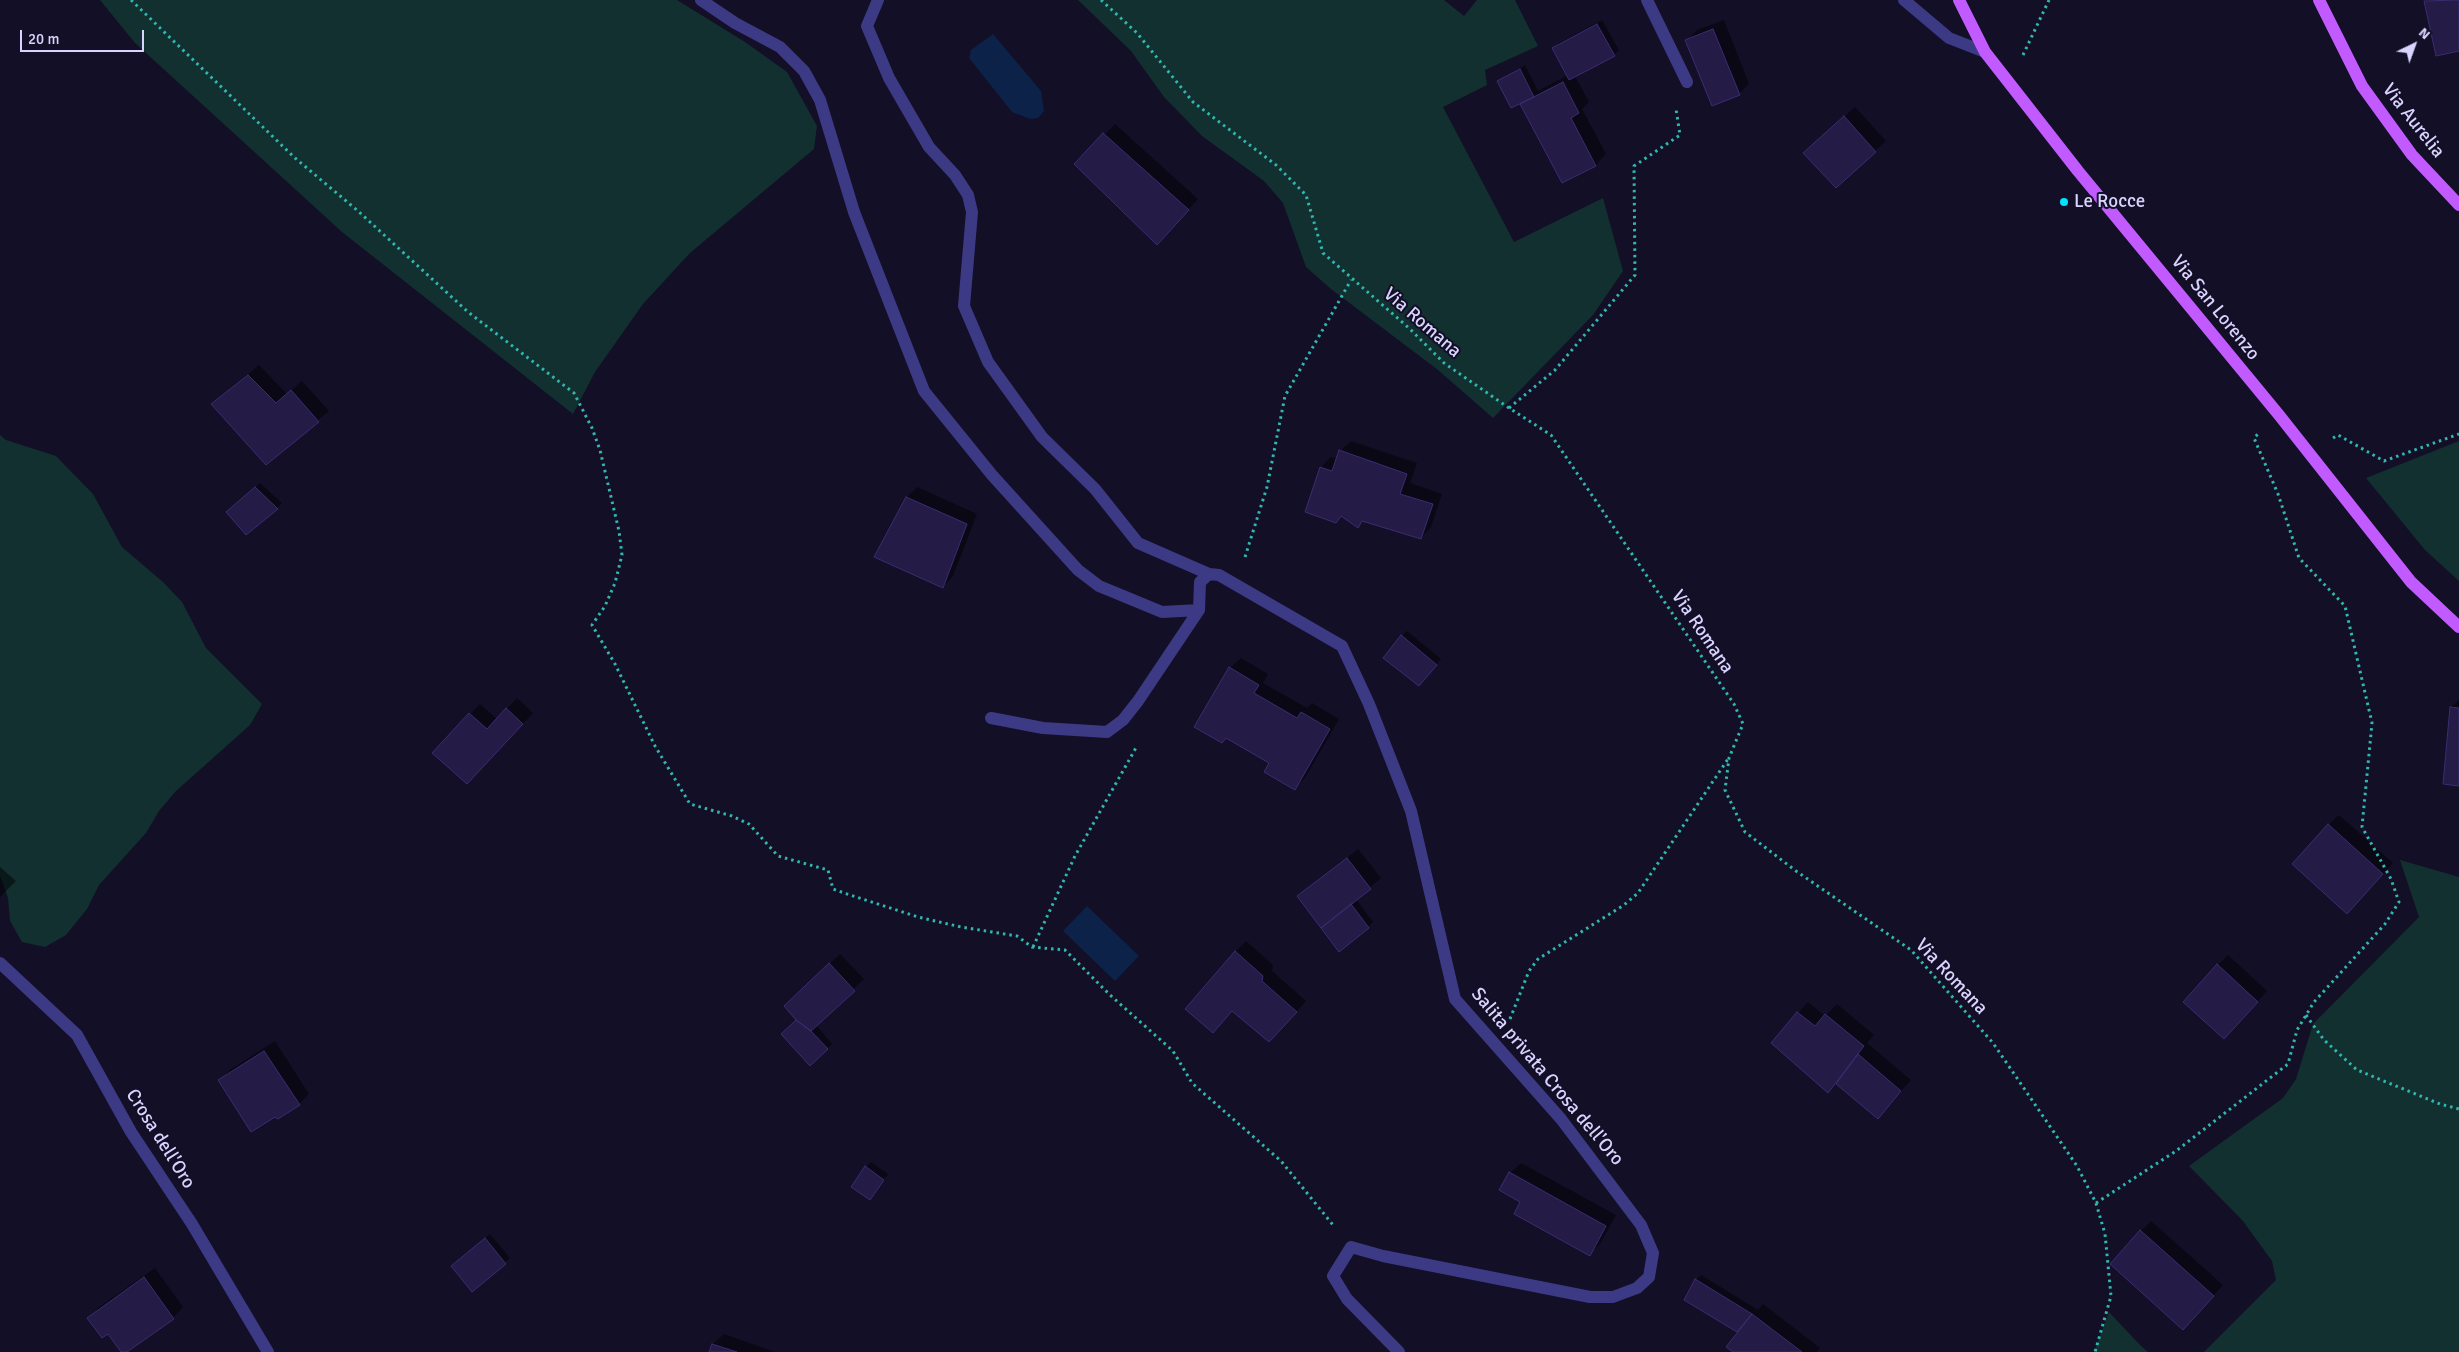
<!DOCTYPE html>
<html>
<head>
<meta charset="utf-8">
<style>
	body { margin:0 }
	#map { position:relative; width:2459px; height:1352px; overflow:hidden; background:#130f26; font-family:Signika,sans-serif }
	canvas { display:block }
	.north { position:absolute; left:2389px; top:20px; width:50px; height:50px; -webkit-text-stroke:4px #130f26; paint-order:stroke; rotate:42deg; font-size:14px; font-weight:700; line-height:20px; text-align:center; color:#d9d4ff }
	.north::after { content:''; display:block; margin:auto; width:18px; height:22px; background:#d9d4ff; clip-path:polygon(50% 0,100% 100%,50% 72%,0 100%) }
	.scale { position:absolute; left:20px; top:30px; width:124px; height:22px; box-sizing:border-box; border:2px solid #d9d4ff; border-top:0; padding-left:6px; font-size:15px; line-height:18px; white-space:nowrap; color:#d9d4ff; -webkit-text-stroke:4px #130f26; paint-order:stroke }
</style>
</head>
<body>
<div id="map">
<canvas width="2459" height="1352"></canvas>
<div class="north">N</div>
<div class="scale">20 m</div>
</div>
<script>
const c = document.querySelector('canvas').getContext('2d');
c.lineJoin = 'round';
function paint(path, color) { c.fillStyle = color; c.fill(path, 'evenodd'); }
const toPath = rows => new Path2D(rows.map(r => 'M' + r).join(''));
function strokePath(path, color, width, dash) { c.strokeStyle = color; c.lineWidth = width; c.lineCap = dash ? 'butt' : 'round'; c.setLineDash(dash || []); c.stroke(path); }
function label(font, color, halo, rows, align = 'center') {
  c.font = font + ' Signika,sans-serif'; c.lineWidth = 4; c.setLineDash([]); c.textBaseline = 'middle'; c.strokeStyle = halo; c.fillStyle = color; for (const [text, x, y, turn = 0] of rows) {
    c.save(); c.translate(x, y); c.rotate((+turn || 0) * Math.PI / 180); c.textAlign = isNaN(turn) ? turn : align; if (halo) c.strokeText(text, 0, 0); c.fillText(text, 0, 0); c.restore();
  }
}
paint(toPath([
	[100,0,677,0,745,42,787,72,817,126,814,149,690,253,643,304,595,372,573,414,342,232,135,43],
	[1078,0,1444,0,1464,16,1477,0,1515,0,1538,46,1485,70,1487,85,1443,107,1514,242,1603,198,1623,271,1593,315,1493,418,1438,370,1331,289,1306,267,1283,203,1264,181,1202,136,1164,97,1131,51],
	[0,435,6,440,56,456,93,494,122,547,163,582,182,602,206,648,262,704,250,725,175,792,159,811,146,833,99,885,87,909,66,935,45,947,22,942,10,921,8,898,0,876],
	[2459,441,2459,581,2425,550,2366,478],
	[2400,860,2459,877,2459,1352,2204,1352,2276,1280,2272,1261,2243,1221,2189,1166,2283,1098,2296,1079,2313,1024,2419,917],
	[2109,1312,2140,1345,2148,1352,2094,1352]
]), '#12302f');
paint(toPath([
	[993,34,1041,91,1044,111,1038,118,1030,119,1012,112,969,58,971,50],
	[1087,906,1139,956,1115,981,1063,931]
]), '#0c2248');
paint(toPath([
	[2427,0,2459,0,2459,50,2426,1],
	[1602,20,1619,50,1614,55,1575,76,1589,102,1582,109,1606,154,1596,165,1562,182,1520,102,1498,82,1525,65,1538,91,1568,75,1554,48,1559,43],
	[1724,20,1749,84,1739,94,1687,41,1697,30],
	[1855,107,1886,141,1836,187,1815,143],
	[1115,124,1198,199,1167,233,1076,164],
	[259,365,287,394,302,381,329,411,266,463,212,404],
	[1351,441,1417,463,1410,483,1442,494,1431,527,1421,538,1364,520,1358,526,1342,515,1336,521,1306,512,1321,467,1331,457,1337,459,1340,451],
	[260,483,282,503,277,508,233,507],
	[917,487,977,514,953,576,943,587,907,497],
	[1407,631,1441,659,1423,680,1402,636],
	[1241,658,1268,674,1263,683,1307,708,1312,703,1339,719,1305,778,1295,788,1270,763,1230,668],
	[517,698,533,713,477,772,470,714,480,704,497,719],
	[2459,700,2459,784,2451,707],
	[2339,815,2393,863,2357,902,2328,825],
	[1358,849,1381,878,1356,899,1373,922,1368,927,1298,896],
	[0,867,16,881,0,897],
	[1246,941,1273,965,1272,971,1306,1001,1280,1030,1233,1010,1213,1031,1235,952],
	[840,954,864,979,816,1025,832,1044,810,1064,798,1020,796,996],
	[2228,955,2267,991,2234,1027,2218,965],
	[1808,1002,1825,1016,1837,1004,1874,1035,1867,1043,1911,1080,1878,1117,1837,1083,1828,1091,1772,1043],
	[275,1041,309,1094,299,1104,219,1081,230,1070],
	[871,1162,888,1174,870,1199,866,1167],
	[1521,1163,1616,1215,1600,1244,1589,1254,1522,1202,1510,1173],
	[2151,1221,2223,1285,2193,1318,2141,1231],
	[490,1234,510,1258,472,1290,458,1261],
	[155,1268,183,1307,173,1318,123,1352,108,1332,89,1318,99,1307],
	[1701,1275,1758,1310,1763,1304,1820,1348,1817,1352,1735,1352,1744,1325,1696,1280],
	[724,1334,775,1352,711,1352,713,1344]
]), '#0007');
const building = toPath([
	[2459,0,2459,51,2436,56,2424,1,2459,0],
	[1597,24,1615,56,1569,80,1552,48,1597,24],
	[1713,29,1740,95,1712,106,1685,40,1713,29],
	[1520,69,1534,97,1511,108,1497,81,1520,69],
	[1563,82,1579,113,1571,118,1596,166,1562,183,1520,104,1563,82],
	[1844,116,1876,152,1836,188,1803,153,1844,116],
	[1103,133,1189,210,1157,245,1074,164,1103,133],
	[248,375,276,403,291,390,319,422,266,465,211,404,248,375],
	[1339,450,1407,474,1400,494,1433,504,1421,539,1362,521,1358,528,1341,516,1336,523,1305,512,1320,467,1332,471,1339,450],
	[255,487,278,509,246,535,226,512,255,487],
	[906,497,967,524,943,588,874,557,906,497],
	[1401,635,1437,665,1419,686,1383,658,1401,635],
	[1229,667,1259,685,1254,693,1297,718,1301,712,1330,729,1295,790,1264,772,1269,763,1226,738,1222,743,1194,727,1229,667],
	[2450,707,2459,708,2459,786,2443,784,2450,707],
	[506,708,523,724,467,784,432,753,469,713,487,729,506,708],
	[2328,824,2383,874,2347,914,2292,864,2328,824],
	[1347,858,1371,889,1321,928,1297,896,1347,858],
	[1351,904,1369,928,1339,952,1321,928,1351,904],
	[1235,951,1263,976,1262,981,1297,1012,1269,1042,1232,1011,1213,1033,1185,1009,1235,951],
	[829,963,855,991,811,1031,796,1020,784,1006,829,963],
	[2217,964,2258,1002,2224,1039,2183,1002,2217,964],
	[1797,1012,1815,1026,1825,1014,1864,1046,1828,1093,1771,1043,1797,1012],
	[796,1020,811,1031,828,1049,810,1066,781,1034,796,1020],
	[264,1051,300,1105,278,1119,275,1117,251,1132,218,1080,264,1051],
	[1858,1054,1901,1091,1878,1119,1836,1084,1858,1054],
	[865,1166,884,1180,870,1200,851,1187,865,1166],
	[1509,1172,1606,1226,1590,1256,1514,1214,1520,1202,1499,1190,1509,1172],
	[2140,1230,2214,1296,2183,1330,2110,1264,2140,1230],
	[485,1238,506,1264,472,1292,451,1266,485,1238],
	[144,1277,174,1319,127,1352,121,1352,108,1334,102,1338,87,1318,144,1277],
	[1695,1279,1752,1314,1737,1332,1684,1300,1695,1279],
	[1752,1314,1802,1352,1733,1352,1726,1347,1752,1314],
	[712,1344,737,1352,709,1352,712,1344]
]);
paint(building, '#241b47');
strokePath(building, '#3b2d73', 1);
strokePath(toPath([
	[131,0,295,158,358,211,468,312,574,393,592,428,600,450,619,531,622,555,615,583,605,606,592,625,615,664,655,746,690,804,732,816,749,824,778,856,828,870,833,889,844,893,918,917,961,927,1017,936,1032,947,1065,950,1110,995,1173,1051,1192,1083,1281,1161,1333,1225],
	[1101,0,1137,33,1193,102,1276,165,1306,195,1323,253,1410,329,1444,363,1509,408,1551,435,1734,704,1743,724,1729,758,1725,790,1745,832,1796,871,1911,950,1993,1043,2077,1166,2096,1203,2105,1234,2111,1296,2095,1352],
	[2023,55,2049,0],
	[1509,408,1555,370,1635,275,1634,166,1680,135,1676,109],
	[2333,438,2338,435,2384,461,2459,434],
	[1245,557,1267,487,1285,396,1351,280],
	[1033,947,1075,856,1137,746],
	[2306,1015,2324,1040,2357,1070,2440,1104,2459,1109],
	[1510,1019,1529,971,1538,959,1624,905,1638,893,1728,759],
	[2096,1203,2176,1151,2288,1064,2297,1030,2314,1002,2385,924,2399,902,2391,879,2362,827,2372,723,2345,606,2299,558,2278,494,2254,438,2258,434]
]), '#2fb8b0', 3, [2.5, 4]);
strokePath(toPath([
	[701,0,735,23,780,47,804,71,820,100,854,212,924,391,992,475,1078,570,1099,586,1162,612,1199,610],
	[878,0,867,26,889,78,929,147,955,175,968,195,972,212,964,306,988,362,1042,437,1095,489,1138,543,1209,574],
	[1647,0,1687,82],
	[1904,0,1949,38,1985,52],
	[991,718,1043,728,1107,732,1123,720,1138,701,1199,610,1200,582,1209,574,1219,575,1342,646,1369,704,1411,811,1455,999,1561,1119,1641,1225,1653,1253,1649,1277,1637,1288,1613,1297,1590,1297,1383,1256,1351,1247,1333,1276,1347,1299,1399,1352],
	[0,963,77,1035,131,1132,192,1224,268,1352]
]), '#3d3a85', 12);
strokePath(toPath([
	[1959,0,1985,52,2078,171,2279,415,2411,582,2459,627],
	[2319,0,2362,86,2412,155,2459,205]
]), '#c25bff', 12);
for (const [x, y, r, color] of [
	[2064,202,5,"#00e5ff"]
]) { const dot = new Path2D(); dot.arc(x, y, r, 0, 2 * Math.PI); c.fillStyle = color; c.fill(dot); strokePath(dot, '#130f26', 2); }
label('19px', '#d9d4ff', '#130f26', [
	["Via Aurelia",2413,121,52],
	["Via San Lorenzo",2215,308,51],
	["Via Romana",1422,323,41],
	["Via Romana",1702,632,56],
	["Via Romana",1951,977,47],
	["Salita privata Crosa dell'Oro",1547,1077,50],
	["Crosa dell'Oro",160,1139,58]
]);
label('19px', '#d9d4ff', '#130f26', [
	["Le Rocce",2074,202]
], 'left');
</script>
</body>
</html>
